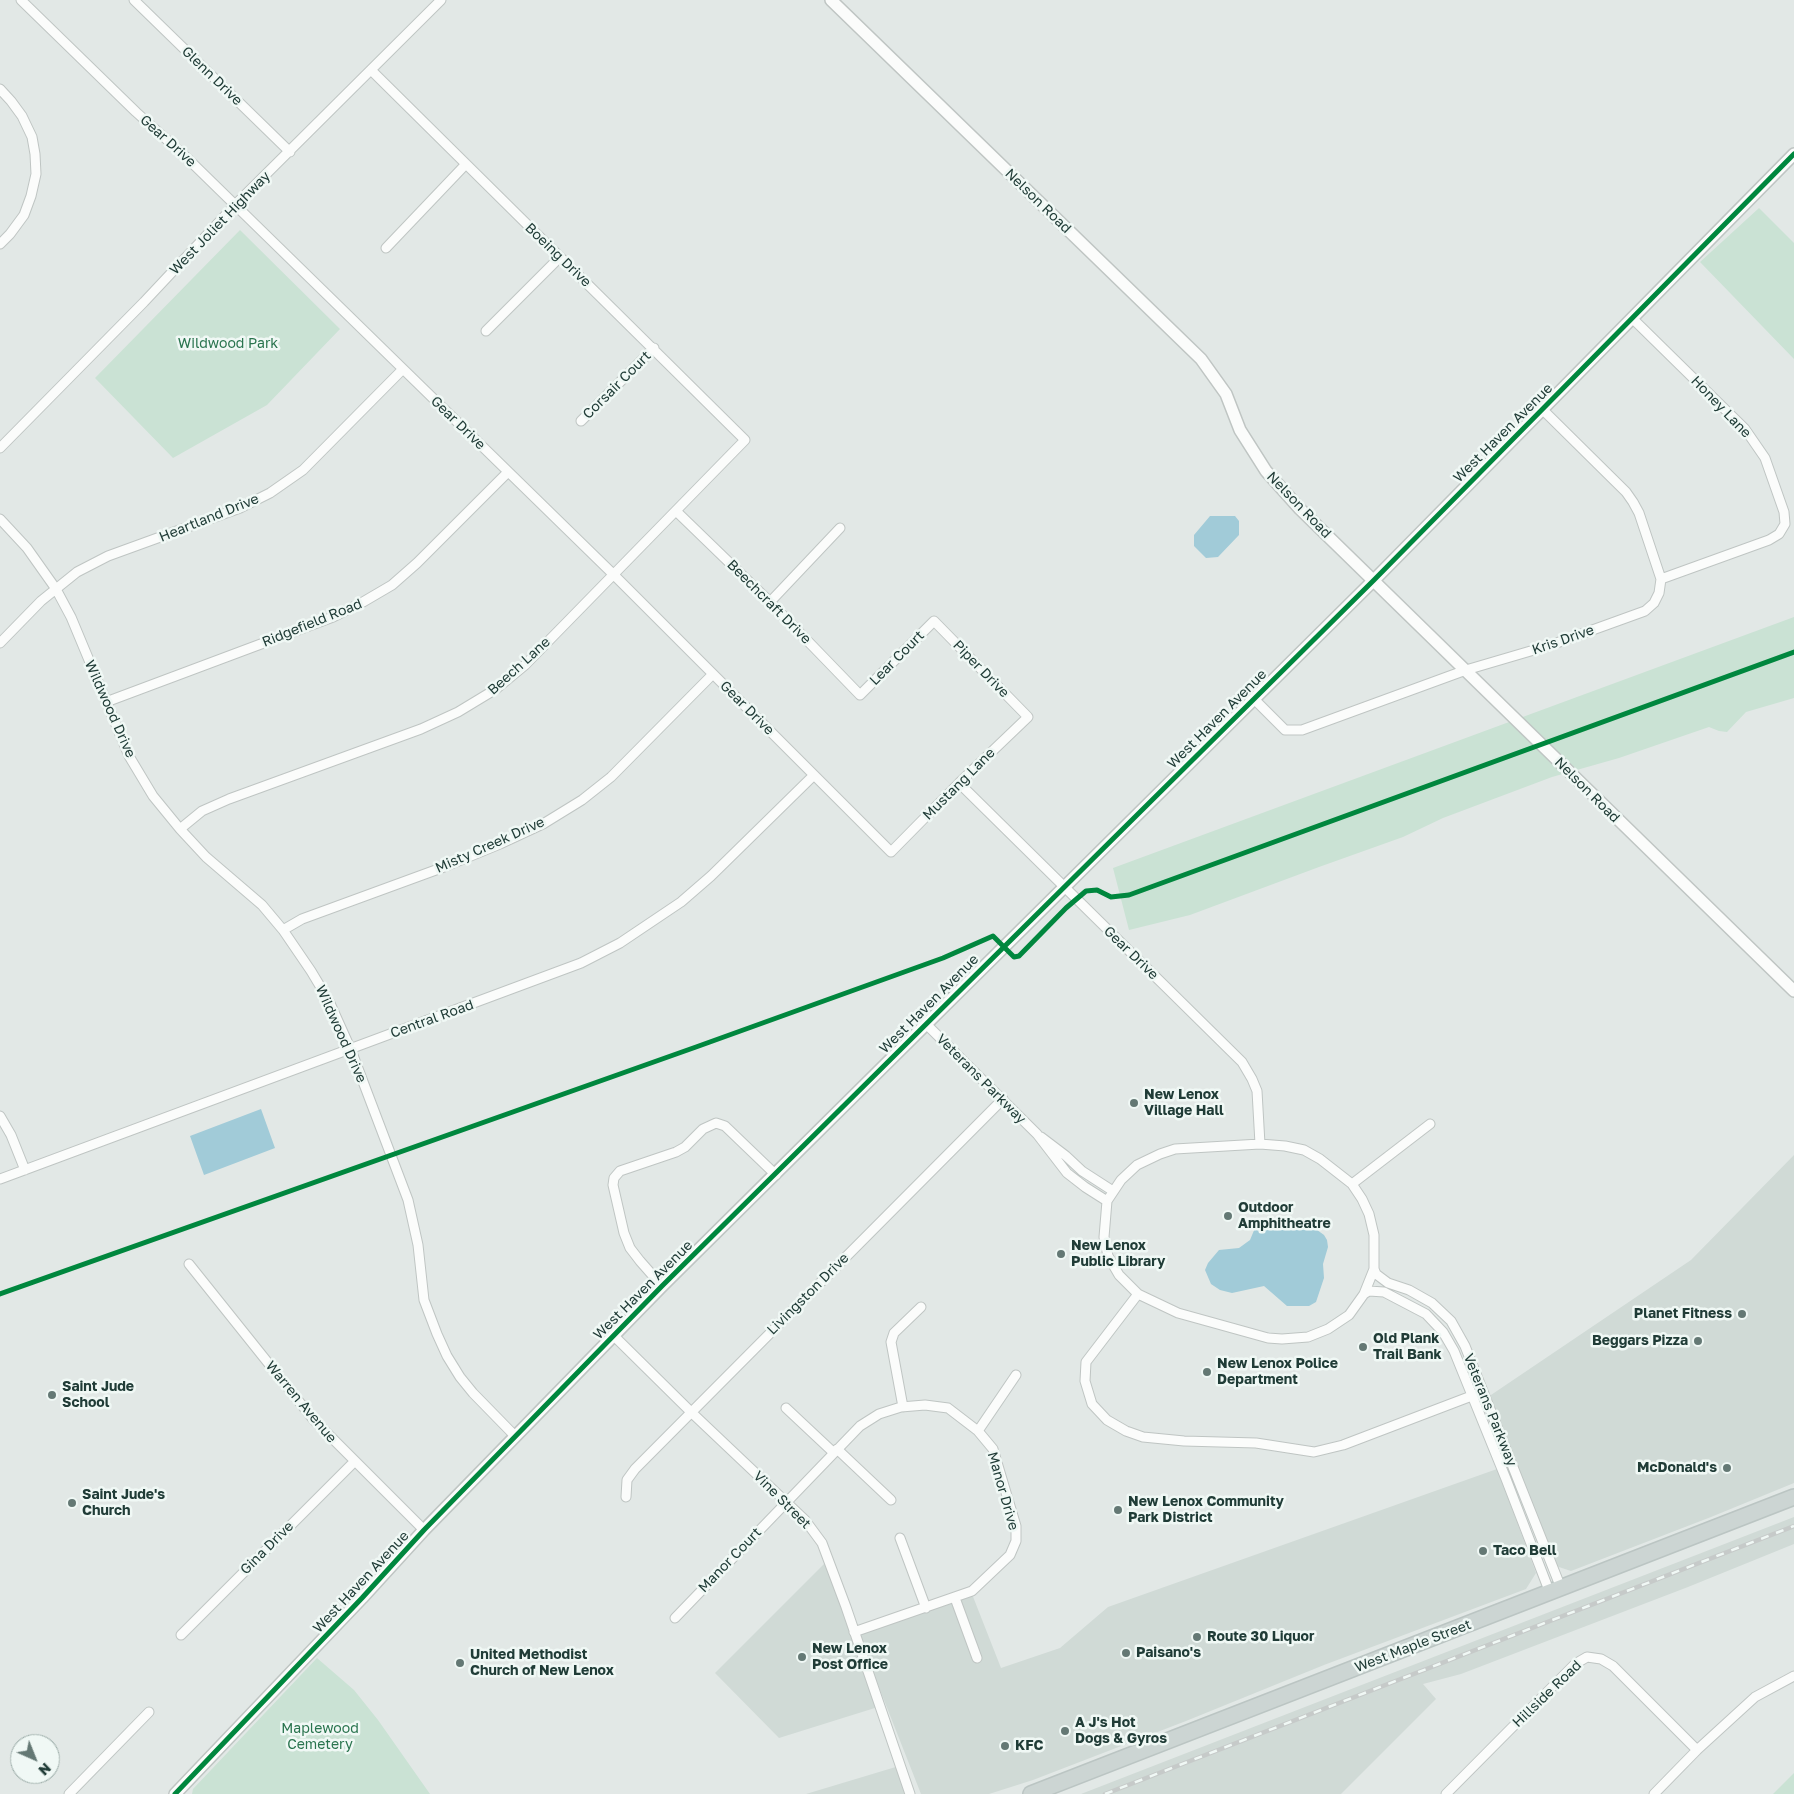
<!DOCTYPE html>
<html>
<head>
<meta charset="utf-8">
<style>
	body { margin:0 }
	#map { position:relative; width:1794px; height:1794px; overflow:hidden; background:#e2e8e6; font-family:"Golos Text",sans-serif }
	canvas { display:block }
	.north { position:absolute; left:10px; top:1734px; width:50px; height:50px; box-sizing:border-box; background:#f0f8f5; border:1px solid #9dada9; border-radius:50%; rotate:136deg; font-size:14px; font-weight:700; line-height:20px; text-align:center; color:#203c37 }
	.north::after { content:''; display:block; margin:auto; width:18px; height:22px; background:#647874; clip-path:polygon(50% 0,100% 100%,50% 72%,0 100%) }
</style>
</head>
<body>
<div id="map">
<canvas width="1794" height="1794"></canvas>
<div class="north">N</div>
</div>
<script>
const c = document.querySelector('canvas').getContext('2d');
c.lineJoin = 'round';
function paint(path, color) { c.fillStyle = color; c.fill(path, 'evenodd'); }
const toPath = rows => new Path2D(rows.map(r => 'M' + r).join(''));
function strokePath(path, color, width, dash) { c.strokeStyle = color; c.lineWidth = width; c.lineCap = dash ? 'butt' : 'round'; c.setLineDash(dash || []); c.stroke(path); }
function label(font, color, halo, rows, align = 'center') {
  c.font = font + ' "Golos Text",sans-serif'; c.lineWidth = 5; c.setLineDash([]); c.textBaseline = 'middle'; c.strokeStyle = halo; c.fillStyle = color; for (const [text, x, y, turn = 0] of rows) {
    c.save(); c.translate(x, y); c.rotate((+turn || 0) * Math.PI / 180); c.textAlign = isNaN(turn) ? turn : align; if (halo) c.strokeText(text, 0, 0); c.fillText(text, 0, 0); c.restore();
  }
}
paint(toPath([
	[1794,1155,1794,1483,1711,1517,1571,1571,1556,1566,1488,1397,1691,1260],
	[1497,1469,1536,1573,1526,1589,1324,1665,1186,1721,1033,1780,989,1794,921,1794,856,1629,970,1589,1001,1668,1060,1648,1108,1607],
	[1794,1517,1794,1544,1688,1587,1461,1674,1423,1684,1436,1699,1341,1794,1081,1794],
	[827,1561,878,1707,779,1738,715,1673],
	[899,1766,908,1794,806,1794]
]), '#d0dad6');
paint(toPath([
	[1759,208,1794,243,1794,359,1700,262],
	[240,230,340,329,267,405,173,458,95,378],
	[1794,617,1794,698,1746,712,1727,732,1719,731,1709,727,1619,758,1552,777,1443,818,1403,837,1319,867,1190,915,1129,930,1113,868],
	[317,1658,354,1690,378,1720,430,1794,192,1794,193,1789],
	[1794,1773,1794,1794,1773,1794]
]), '#cae2d4');
paint(toPath([
	[1210,516,1235,516,1239,521,1239,535,1218,557,1206,558,1194,546,1194,535],
	[261,1109,275,1148,204,1175,190,1136],
	[1278,1219,1313,1227,1324,1235,1327,1240,1328,1247,1323,1264,1324,1278,1316,1302,1309,1306,1287,1306,1264,1286,1232,1293,1220,1290,1211,1284,1205,1270,1208,1263,1219,1250,1239,1248,1250,1240,1255,1228,1268,1220]
]), '#a1cbd8');
const minor = toPath([
	[21,0,136,112,186,157,614,575,891,852,959,783,1028,717,934,621,860,695,770,602,676,511],
	[134,0,290,152],
	[0,89,11,101,22,116,32,137,35,154,36,174,31,196,24,215,10,234,0,244],
	[386,248,466,164],
	[1632,318,1745,429,1765,458,1784,512,1785,524,1779,534,1769,540,1661,579],
	[486,331,560,257],
	[581,421,654,348],
	[0,448,144,302,235,205,441,0],
	[0,519,27,548,56,589,71,617,129,756,153,796,180,829,206,857,262,905,283,930,311,971,329,1001,351,1050,408,1200,418,1245,424,1300,437,1334,447,1356,460,1377,473,1393,515,1436],
	[770,602,840,528],
	[0,643,41,601,77,572,108,556,240,508,270,493,303,470,403,369],
	[1254,699,1285,730,1302,730,1466,670,1551,645,1645,611,1654,603,1659,593,1661,579,1639,513,1633,502,1626,492,1542,409],
	[106,702,333,617,363,602,392,585,417,563,508,472],
	[959,783,1242,1062,1252,1079,1257,1091,1260,1144],
	[180,829,202,811,229,799,421,729,458,712,496,689,525,665,745,440,372,71],
	[283,930,302,919,444,867,500,844,543,824,582,800,611,777,713,674],
	[926,1024,1037,1134,1067,1173,1085,1187,1107,1201],
	[0,1116,11,1135,25,1170],
	[1041,1137,1066,1156,1082,1171,1113,1191],
	[1260,1144,1285,1146,1304,1150,1320,1159,1352,1184,1362,1199,1369,1214,1374,1235,1374,1269,1364,1294,1349,1315,1328,1329,1308,1337,1282,1339,1268,1338,1178,1313,1138,1294,1119,1275,1108,1256,1104,1237,1107,1201,1121,1180,1137,1165,1160,1154,1175,1149,1260,1144],
	[0,1179,581,963,620,943,681,902,711,876,814,775],
	[1352,1184,1430,1124],
	[189,1264,313,1419,424,1530],
	[1374,1269,1376,1274,1388,1283,1409,1290,1432,1303,1451,1321,1465,1346,1561,1588],
	[662,1286,640,1261,630,1248,624,1233,613,1185,614,1178,620,1171,676,1152,685,1147,703,1129,716,1123,725,1126,776,1175],
	[1138,1294,1086,1362,1085,1381,1092,1404,1107,1420,1126,1431,1143,1437,1184,1441,1256,1443,1314,1452,1343,1445,1482,1392],
	[1364,1294,1369,1291,1384,1292,1426,1314,1443,1332,1454,1351,1506,1479,1550,1593],
	[613,1335,691,1412,805,1520,822,1543,846,1607,910,1794],
	[903,1407,891,1342,894,1333,921,1307],
	[786,1408,834,1453],
	[978,1431,1016,1375],
	[837,1449,891,1500],
	[626,1497,627,1480,635,1469,1003,1099],
	[900,1538,926,1608],
	[955,1598,977,1658],
	[675,1618,860,1426,879,1414,901,1407,925,1405,948,1408,978,1431,993,1449,1016,1526,1016,1541,1010,1555,972,1591,854,1632],
	[181,1635,354,1462],
	[69,1794,149,1712],
	[1446,1794,1575,1664,1587,1657,1601,1659,1613,1666,1697,1750],
	[1654,1794,1697,1750,1755,1697,1794,1676]
]);
const tertiary = toPath([
	[831,0,1201,359,1226,394,1240,430,1266,471,1300,509,1794,991],
	[175,1794,362,1598,424,1530,662,1286,1374,580,1794,154]
]);
const primary = toPath([
	[1031,1794,1794,1497]
]);
strokePath(minor, '#bfc5c3', 11);
strokePath(tertiary, '#bfc5c3', 14);
strokePath(primary, '#bbc5c3', 18);
strokePath(minor, '#fbfcfb', 9);
strokePath(tertiary, '#fbfcfb', 11);
strokePath(primary, '#ccd5d3', 15);
const rail = toPath([
	[1105,1794,1794,1526]
]);
strokePath(rail, '#c6cac9', 4.5);
strokePath(rail, '#f0f8f5', 2.5, [8]);
strokePath(toPath([
	[0,1294,696,1047,943,958,993,936,1014,957,1019,956,1066,908,1086,891,1097,890,1111,897,1129,895,1794,652],
	[175,1794,362,1598,424,1530,662,1286,1374,580,1794,154]
]), '#00873e', 5);
for (const [x, y, r, color] of [
	[1134,1103,5,"#647874"],
	[1228,1216,5,"#647874"],
	[1061,1254,5,"#647874"],
	[1742,1314,5,"#647874"],
	[1698,1341,5,"#647874"],
	[1363,1347,5,"#647874"],
	[1207,1372,5,"#647874"],
	[52,1395,5,"#647874"],
	[1727,1468,5,"#647874"],
	[72,1503,5,"#647874"],
	[1118,1510,5,"#647874"],
	[1483,1551,5,"#647874"],
	[1197,1637,5,"#647874"],
	[1126,1653,5,"#647874"],
	[802,1657,5,"#647874"],
	[460,1663,5,"#647874"],
	[1065,1731,5,"#647874"],
	[1005,1746,5,"#647874"]
]) { const dot = new Path2D(); dot.arc(x, y, r, 0, 2 * Math.PI); c.fillStyle = color; c.fill(dot); strokePath(dot, '#f0f8f5', 2); }
label('14px', '#203c37', '#f0f8f5', [
	["Glenn Drive",212,76,44],
	["Gear Drive",168,141,42],
	["Nelson Road",1038,201,44],
	["West Joliet Highway",220,223,-46],
	["Boeing Drive",558,255,44],
	["Corsair Court",617,385,-45],
	["Honey Lane",1721,407,46],
	["Gear Drive",458,423,44],
	["West Haven Avenue",1503,433,-45],
	["Nelson Road",1299,505,46],
	["Heartland Drive",209,518,-22],
	["Beechcraft Drive",769,602,45],
	["Ridgefield Road",312,623,-22],
	["Kris Drive",1563,640,-19],
	["Lear Court",897,658,-45],
	["Beech Lane",519,666,-42],
	["Piper Drive",981,669,46],
	["Gear Drive",747,708,45],
	["Wildwood Drive",110,709,66],
	["West Haven Avenue",1217,719,-45],
	["Mustang Lane",959,784,-45],
	["Nelson Road",1587,790,45],
	["Misty Creek Drive",490,845,-24],
	["Gear Drive",1131,953,44],
	["West Haven Avenue",929,1004,-45],
	["Central Road",432,1019,-20],
	["Wildwood Drive",341,1034,66],
	["Veterans Parkway",981,1079,45],
	["West Haven Avenue",643,1290,-45],
	["Livingston Drive",808,1294,-45],
	["Warren Avenue",301,1402,50],
	["Veterans Parkway",1490,1410,68],
	["Manor Drive",1003,1491,74],
	["Vine Street",782,1500,45],
	["Gina Drive",267,1548,-45],
	["Manor Court",730,1560,-46],
	["West Haven Avenue",361,1582,-47],
	["West Maple Street",1413,1646,-21],
	["Hillside Road",1547,1694,-44]
]);
label('14px', '#29744e', '#f0f8f5', [
	["Wildwood Park",228,344],
	["Maplewood",320,1729],
	["Cemetery",320,1745]
]);
label('bold 14px', '#203c37', '#f0f8f5', [
	["New Lenox",1144,1095],
	["Village Hall",1144,1111],
	["Outdoor",1238,1208],
	["Amphitheatre",1238,1224],
	["New Lenox",1071,1246],
	["Public Library",1071,1262],
	["Planet Fitness",1732,1314,"right"],
	["Old Plank",1373,1339],
	["Trail Bank",1373,1355],
	["Beggars Pizza",1688,1341,"right"],
	["New Lenox Police",1217,1364],
	["Department",1217,1380],
	["Saint Jude",62,1387],
	["School",62,1403],
	["McDonald's",1717,1468,"right"],
	["Saint Jude's",82,1495],
	["Church",82,1511],
	["New Lenox Community",1128,1502],
	["Park District",1128,1518],
	["Taco Bell",1493,1551],
	["Route 30 Liquor",1207,1637],
	["New Lenox",812,1649],
	["Post Office",812,1665],
	["Paisano's",1136,1653],
	["United Methodist",470,1655],
	["Church of New Lenox",470,1671],
	["A J's Hot",1075,1723],
	["Dogs & Gyros",1075,1739],
	["KFC",1015,1746]
], 'left');
</script>
</body>
</html>
